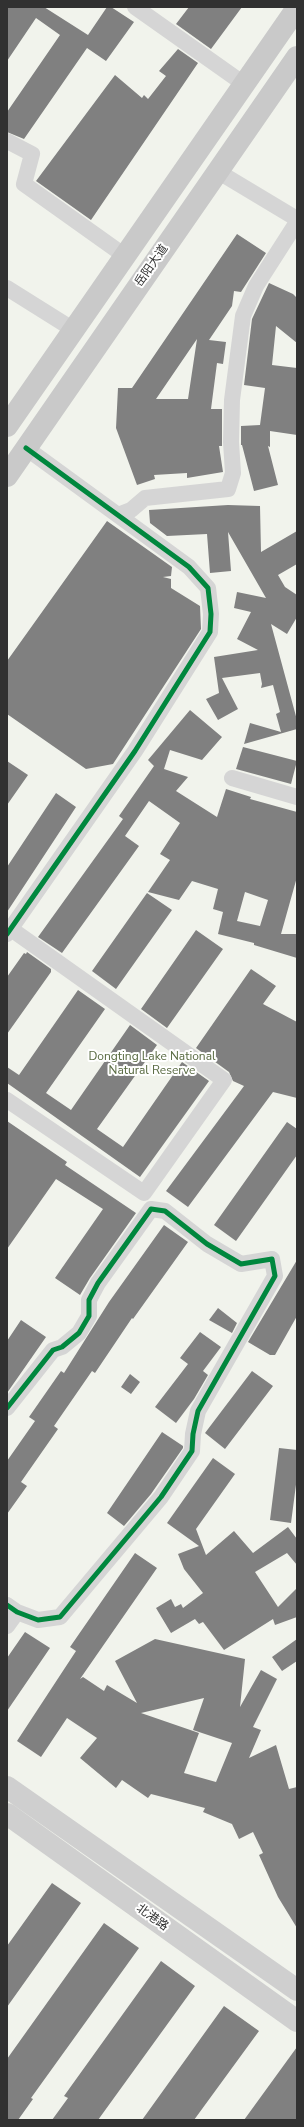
<!DOCTYPE html>
<html>
<head>
<meta charset="utf-8">
<style>
	body { margin:0 }
	#map { position:relative; width:304px; height:2127px; overflow:hidden; background:#fff; font-family:"Nunito Sans",sans-serif }
	canvas { display:block }
	.frame { position:absolute; inset:0; border:8px solid #313131; pointer-events:none }
</style>
</head>
<body>
<div id="map">
<canvas width="304" height="2127"></canvas>
<div class="frame"></div>
</div>
<script>
const c = document.querySelector('canvas').getContext('2d');
c.lineJoin = 'round';
function paint(path, color) { c.fillStyle = color; c.fill(path, 'evenodd'); }
const toPath = rows => new Path2D(rows.map(r => 'M' + r).join(''));
function strokePath(path, color, width, dash) { c.strokeStyle = color; c.lineWidth = width; c.lineCap = dash ? 'butt' : 'round'; c.setLineDash(dash || []); c.stroke(path); }
function label(font, color, halo, rows, align = 'center') {
  c.font = font + ' "Nunito Sans","Noto Sans SC",sans-serif'; c.lineWidth = 4; c.setLineDash([]); c.textBaseline = 'middle'; c.strokeStyle = halo; c.fillStyle = color; for (const [text, x, y, turn = 0] of rows) {
    c.save(); c.translate(x, y); c.rotate((+turn || 0) * Math.PI / 180); c.textAlign = isNaN(turn) ? turn : align; if (halo) c.strokeText(text, 0, 0); c.fillText(text, 0, 0); c.restore();
  }
}
paint(toPath([
	[7,7,297,7,297,2120,7,2120]
]), '#f1f3ec');
paint(toPath([
	[7,7,44,7,88,35,107,7,111,7,134,22,106,61,87,48,24,139,7,132,7,112,60,35,36,18,7,61],
	[189,7,242,7,211,49,176,24],
	[178,49,198,63,91,220,36,181,115,75,142,98,144,95,148,99,166,76,159,71],
	[237,234,266,253,241,292,234,291,232,306,209,340,226,342,223,364,217,363,211,409,222,409,222,446,219,446,223,472,187,478,187,473,154,475,155,479,137,485,116,428,118,388,132,388],
	[197,339,188,399,156,399],
	[269,283,293,294,297,298,297,343,276,326,272,365,297,368,297,435,270,431,270,447,268,446,278,485,254,491,242,445,241,445,241,426,260,425,265,388,244,385,252,319],
	[228,505,260,506,261,552,297,531,297,564,278,575,285,587,297,595,297,617,287,634,271,624,297,720,297,729,244,744,250,723,281,732,276,714,280,712,273,685,261,688,262,684,260,673,222,678,238,709,218,720,206,699,219,693,214,657,258,650,237,639,251,612,234,608,237,592,266,598,228,532,231,571,210,573,207,534,167,536,150,523,149,510],
	[107,521,172,567,171,576,163,577,171,579,171,588,200,606,201,629,113,764,86,769,7,714,7,661],
	[190,710,222,737,202,760,170,750,164,769,188,777,176,791,217,817,226,789,251,797,250,799,297,812,297,877,281,934,297,934,297,958,254,945,254,943,218,934,223,912,213,909,218,889,192,881,179,900,148,892,170,860,160,854,180,823,149,801,125,836,139,846,62,953,38,937,123,819,119,816,154,766,148,760],
	[245,892,268,900,260,926,237,921],
	[243,747,297,761,291,784,236,769],
	[7,761,28,775,7,805],
	[56,793,76,807,7,912,7,867],
	[147,893,172,910,116,989,92,971],
	[196,930,223,949,167,1028,141,1009],
	[27,952,51,969,51,972,7,1034,7,977,24,953,26,954],
	[251,969,276,986,263,1004,297,1022,297,1098,273,1092,188,1207,166,1191,244,1086,233,1081,229,1072,196,1048],
	[78,990,105,1009,46,1093,71,1110,130,1025,157,1045,97,1129,123,1147,182,1062,209,1081,140,1177,7,1083,7,1067,19,1075],
	[7,1121,67,1162,65,1165,136,1213,90,1278,80,1295,55,1278,103,1209,56,1179,7,1249],
	[287,1122,297,1129,297,1155,236,1241,214,1225],
	[164,1225,188,1242,133,1319,132,1318,95,1373,92,1371,54,1426,58,1429,21,1482,27,1486,7,1514,7,1461,35,1421,29,1417,61,1371,64,1373,109,1302],
	[297,1260,297,1316,275,1355,270,1355,248,1342],
	[218,1308,237,1323,232,1333,209,1320],
	[21,1320,46,1337,7,1393,7,1341],
	[200,1332,221,1347,203,1371,208,1375,194,1399,176,1423,155,1407,188,1364,180,1358],
	[252,1371,273,1386,225,1449,205,1433],
	[130,1374,140,1382,131,1394,121,1387],
	[162,1432,183,1446,183,1448,151,1494,124,1526,107,1513],
	[279,1448,297,1450,297,1477,291,1523,270,1520],
	[213,1458,235,1474,196,1529,206,1555,234,1531,253,1553,288,1527,297,1539,297,1565,287,1553,255,1572,278,1607,297,1588,297,1617,275,1625,273,1619,224,1650,203,1622,199,1624,195,1619,171,1633,156,1608,171,1599,175,1607,181,1604,183,1608,203,1593,184,1569,178,1554,199,1546,167,1523],
	[135,1553,157,1568,80,1679,83,1677,104,1691,107,1685,137,1703,115,1661,155,1639,245,1659,240,1707,261,1670,277,1679,253,1727,261,1730,249,1758,276,1745,289,1789,297,1787,297,1928,278,1897,259,1855,263,1853,253,1832,239,1839,232,1824,203,1812,205,1808,151,1794,148,1798,122,1780,116,1788,80,1758,97,1738,67,1718,41,1757,17,1741,76,1651,70,1647],
	[204,1698,193,1730,232,1743,216,1782,184,1773,199,1733,141,1713],
	[25,1632,50,1648,7,1711,7,1658],
	[297,1639,297,1661,282,1671,272,1657],
	[52,1883,81,1903,7,2007,7,1946],
	[104,1923,139,1948,31,2098,33,2099,18,2120,7,2120,7,2059],
	[161,1961,195,1986,98,2120,52,2120,68,2098,64,2096],
	[224,2006,259,2031,194,2120,142,2120],
	[297,2047,297,2120,244,2120]
]), '#808080');
strokePath(toPath([
	[135,7,244,84],
	[7,141,32,154,24,184,125,256],
	[217,171,297,219],
	[7,288,74,330],
	[118,515,131,510,145,498,228,489,233,473,231,442,232,400,243,316,256,286,297,222],
	[232,778,297,797],
	[7,934,135,751,210,632,211,614,208,588,189,567,26,448],
	[7,1100,144,1193,224,1080,11,929],
	[7,1408,53,1350,62,1347,79,1333,89,1316,89,1300,98,1283,151,1209,165,1211,207,1244,241,1264,272,1259,275,1276,198,1411,193,1434,192,1451,161,1497,60,1617,38,1620,17,1612,7,1605],
	[7,1626,17,1612]
]), '#d5d5d5', 16);
strokePath(toPath([
	[7,1787,297,1990],
	[7,1814,297,2021]
]), '#cfcfcf', 22);
strokePath(toPath([
	[7,426,297,8],
	[7,476,297,57]
]), '#c9c9c9', 22);
strokePath(toPath([
	[7,934,135,751,210,632,211,614,208,588,189,567,26,448],
	[7,1408,53,1350,62,1347,79,1333,89,1316,89,1300,98,1283,151,1209,165,1211,207,1244,241,1264,272,1259,275,1276,198,1411,193,1434,192,1451,161,1497,60,1617,38,1620,17,1612,7,1605]
]), '#00873e', 5);
label('12px', '#313131', '#fff', [
	["岳阳大道",152,266,-55],
	["北港路",152,1918,36]
]);
label('12px', '#586a41', '#fff', [
	["Dongting Lake National",152,1057],
	["Natural Reserve",152,1071]
]);
</script>
</body>
</html>
